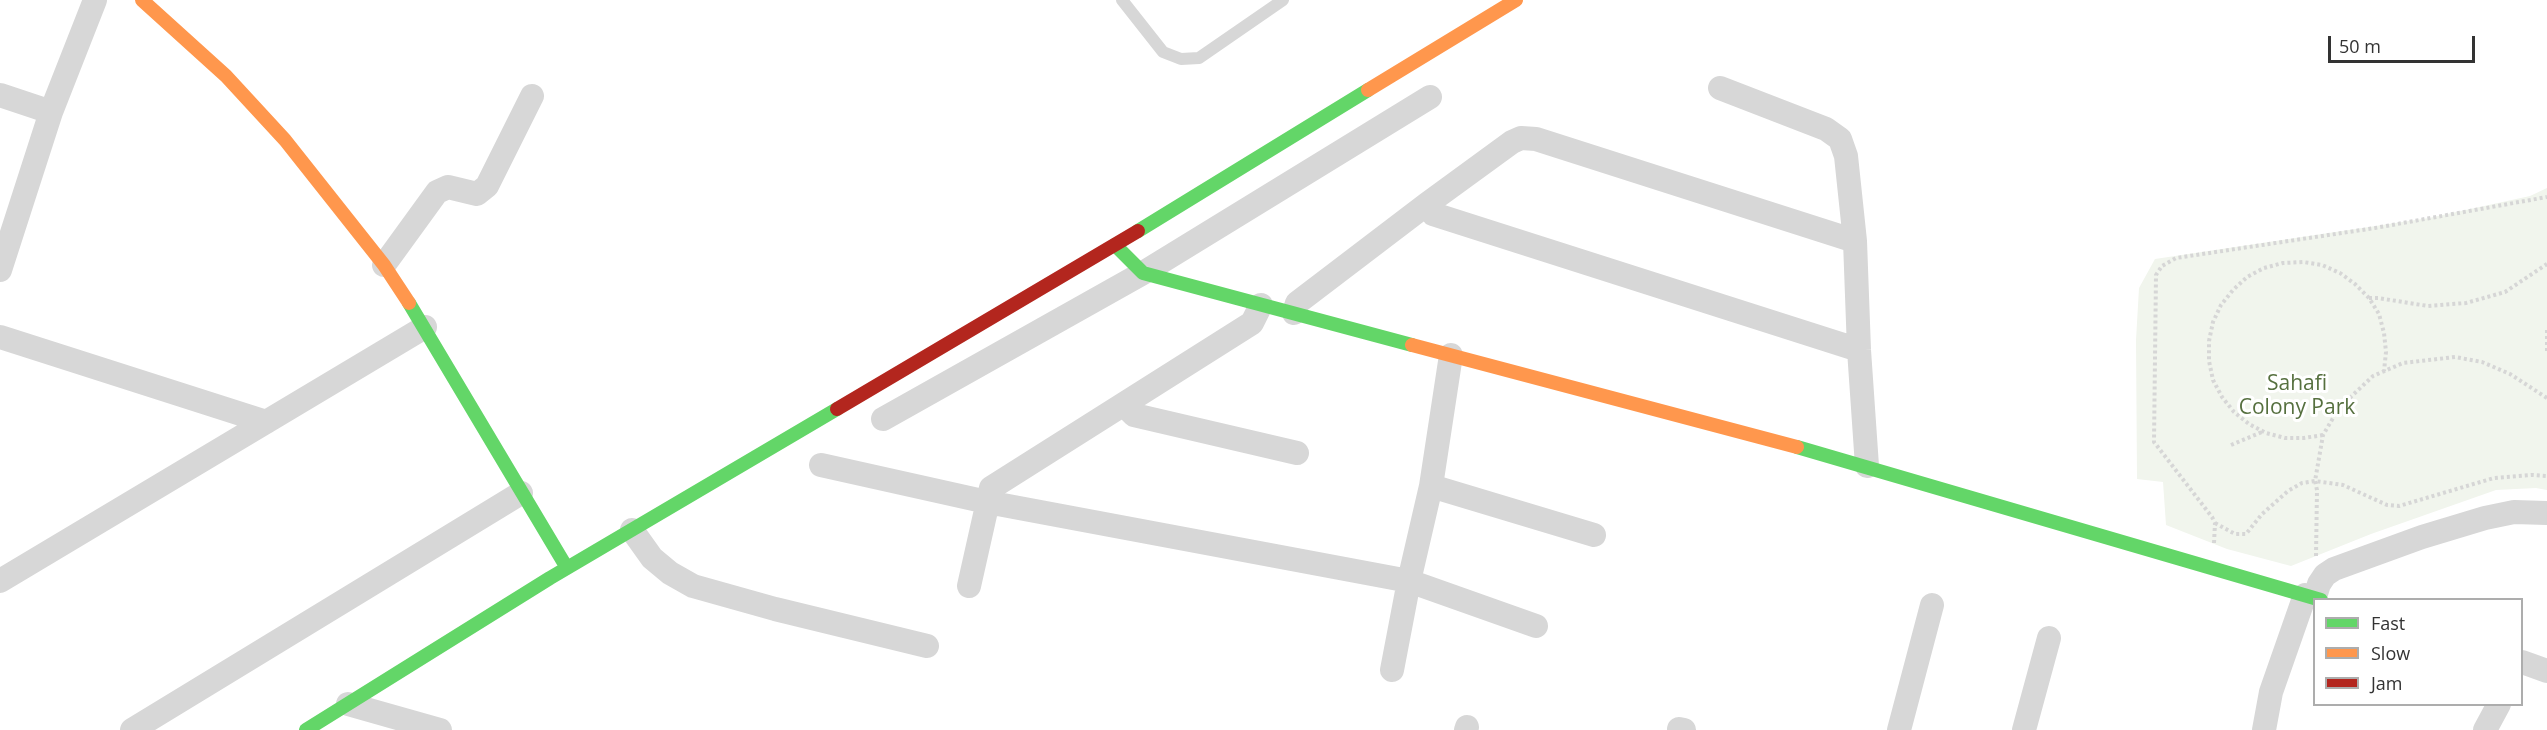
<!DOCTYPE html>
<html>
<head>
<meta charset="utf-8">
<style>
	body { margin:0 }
	#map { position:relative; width:2547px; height:730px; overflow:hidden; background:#fff; font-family:"Open Sans",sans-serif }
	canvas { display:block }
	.legend { position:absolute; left:2313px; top:598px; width:210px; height:108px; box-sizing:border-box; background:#fff; border:2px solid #adadad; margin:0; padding:8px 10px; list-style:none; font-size:18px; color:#333 }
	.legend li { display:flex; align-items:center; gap:12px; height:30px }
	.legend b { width:30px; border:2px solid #adadad }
	.scale { position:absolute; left:2328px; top:36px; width:147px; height:27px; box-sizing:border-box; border:3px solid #333; border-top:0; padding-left:8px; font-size:18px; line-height:21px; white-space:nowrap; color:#333; -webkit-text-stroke:4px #fff; paint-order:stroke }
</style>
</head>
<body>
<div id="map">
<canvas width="2547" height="730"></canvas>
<ul class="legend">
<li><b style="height:8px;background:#63d668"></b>Fast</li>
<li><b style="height:8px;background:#ff974d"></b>Slow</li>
<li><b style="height:8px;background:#b3261e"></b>Jam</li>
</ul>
<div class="scale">50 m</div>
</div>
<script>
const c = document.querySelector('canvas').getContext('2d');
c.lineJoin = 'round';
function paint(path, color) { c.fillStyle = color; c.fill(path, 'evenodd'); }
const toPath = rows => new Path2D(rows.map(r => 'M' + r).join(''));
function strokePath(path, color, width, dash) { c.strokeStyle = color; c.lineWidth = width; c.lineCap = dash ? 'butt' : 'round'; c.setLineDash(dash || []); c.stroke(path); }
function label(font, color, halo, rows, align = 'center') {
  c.font = font + ' "Open Sans",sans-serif'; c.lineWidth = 6; c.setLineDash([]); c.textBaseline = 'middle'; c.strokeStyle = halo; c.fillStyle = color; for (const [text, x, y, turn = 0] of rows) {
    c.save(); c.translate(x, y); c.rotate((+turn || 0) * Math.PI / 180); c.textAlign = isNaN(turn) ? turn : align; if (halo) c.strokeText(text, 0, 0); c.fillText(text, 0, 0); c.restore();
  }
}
paint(toPath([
	[2547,188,2547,490,2536,488,2496,490,2371,534,2291,566,2227,549,2166,525,2163,482,2137,479,2136,340,2139,288,2155,259,2429,218,2530,196]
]), '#f1f5ed');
strokePath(toPath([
	[2369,298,2378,298,2428,306,2466,303,2505,292,2547,264],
	[2547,330,2547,353],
	[2323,435,2304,438,2285,438,2266,433,2249,424,2234,412,2222,397,2213,380,2209,361,2209,341,2213,322,2221,305,2233,290,2247,277,2264,268,2283,263,2303,262,2322,265,2340,273,2355,284,2369,298,2379,314,2384,333,2386,352,2384,371],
	[2231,445,2262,432],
	[2215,523,2235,534,2246,534,2262,514,2288,491,2302,483,2315,481,2343,485,2387,505,2399,506,2494,478,2532,475,2547,476],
	[2214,543,2215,523,2212,517,2154,442,2156,275,2162,266,2176,258,2375,228,2547,197],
	[2316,556,2317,490,2315,481,2323,435,2339,408,2373,376,2403,363,2455,357,2482,362,2510,374,2547,398]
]), '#d6d6d6', 4, [3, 3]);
strokePath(toPath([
	[1122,0,1163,52,1181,59,1199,58,1283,0]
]), '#d7d7d7', 12);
strokePath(toPath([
	[1720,88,1826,129,1840,139,1846,156,1855,241,1859,350,1867,466],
	[0,95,51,112,95,0],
	[1427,204,1433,214,1859,350],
	[384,265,437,192,448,187,477,194,487,186,532,96],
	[0,270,51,112],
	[1294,313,1297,303,1427,204,1512,142,1521,138,1536,139,1855,241],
	[0,337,266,422],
	[1451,355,1431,486,1409,581,1536,626],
	[1124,405,1134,415,1297,453],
	[883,419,1143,273,1430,97],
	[821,465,987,502,1409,581,1392,670],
	[1431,486,1594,535],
	[632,530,652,558,670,573,693,586,775,609,927,646],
	[0,581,425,327],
	[969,586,991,488,1252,323,1261,305],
	[2315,597,2319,584,2325,575,2334,569,2422,537,2485,518,2514,512,2547,513],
	[2522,662,2547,671],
	[348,704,440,730],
	[1679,729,1684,730],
	[132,730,521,493],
	[1466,730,1467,727],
	[1899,730,1932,605],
	[2024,730,2049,638],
	[2264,730,2271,692,2305,595],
	[2485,730,2499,704]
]), '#d7d7d7', 24);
strokePath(toPath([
	[1138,231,1368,90],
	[1115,245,1143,273,1412,345],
	[409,303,567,568],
	[1797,447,2321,600],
	[306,730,550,578,837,409]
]), '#63d668', 14);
strokePath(toPath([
	[142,0,226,76,285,140,384,265,409,303],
	[1368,90,1516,0],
	[1412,345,1797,447]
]), '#ff974d', 14);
strokePath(toPath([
	[837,409,1138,231]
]), '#b3261e', 14);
label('21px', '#56703f', '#fff', [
	["Sahafi",2297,384],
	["Colony Park",2297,408]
]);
</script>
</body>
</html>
